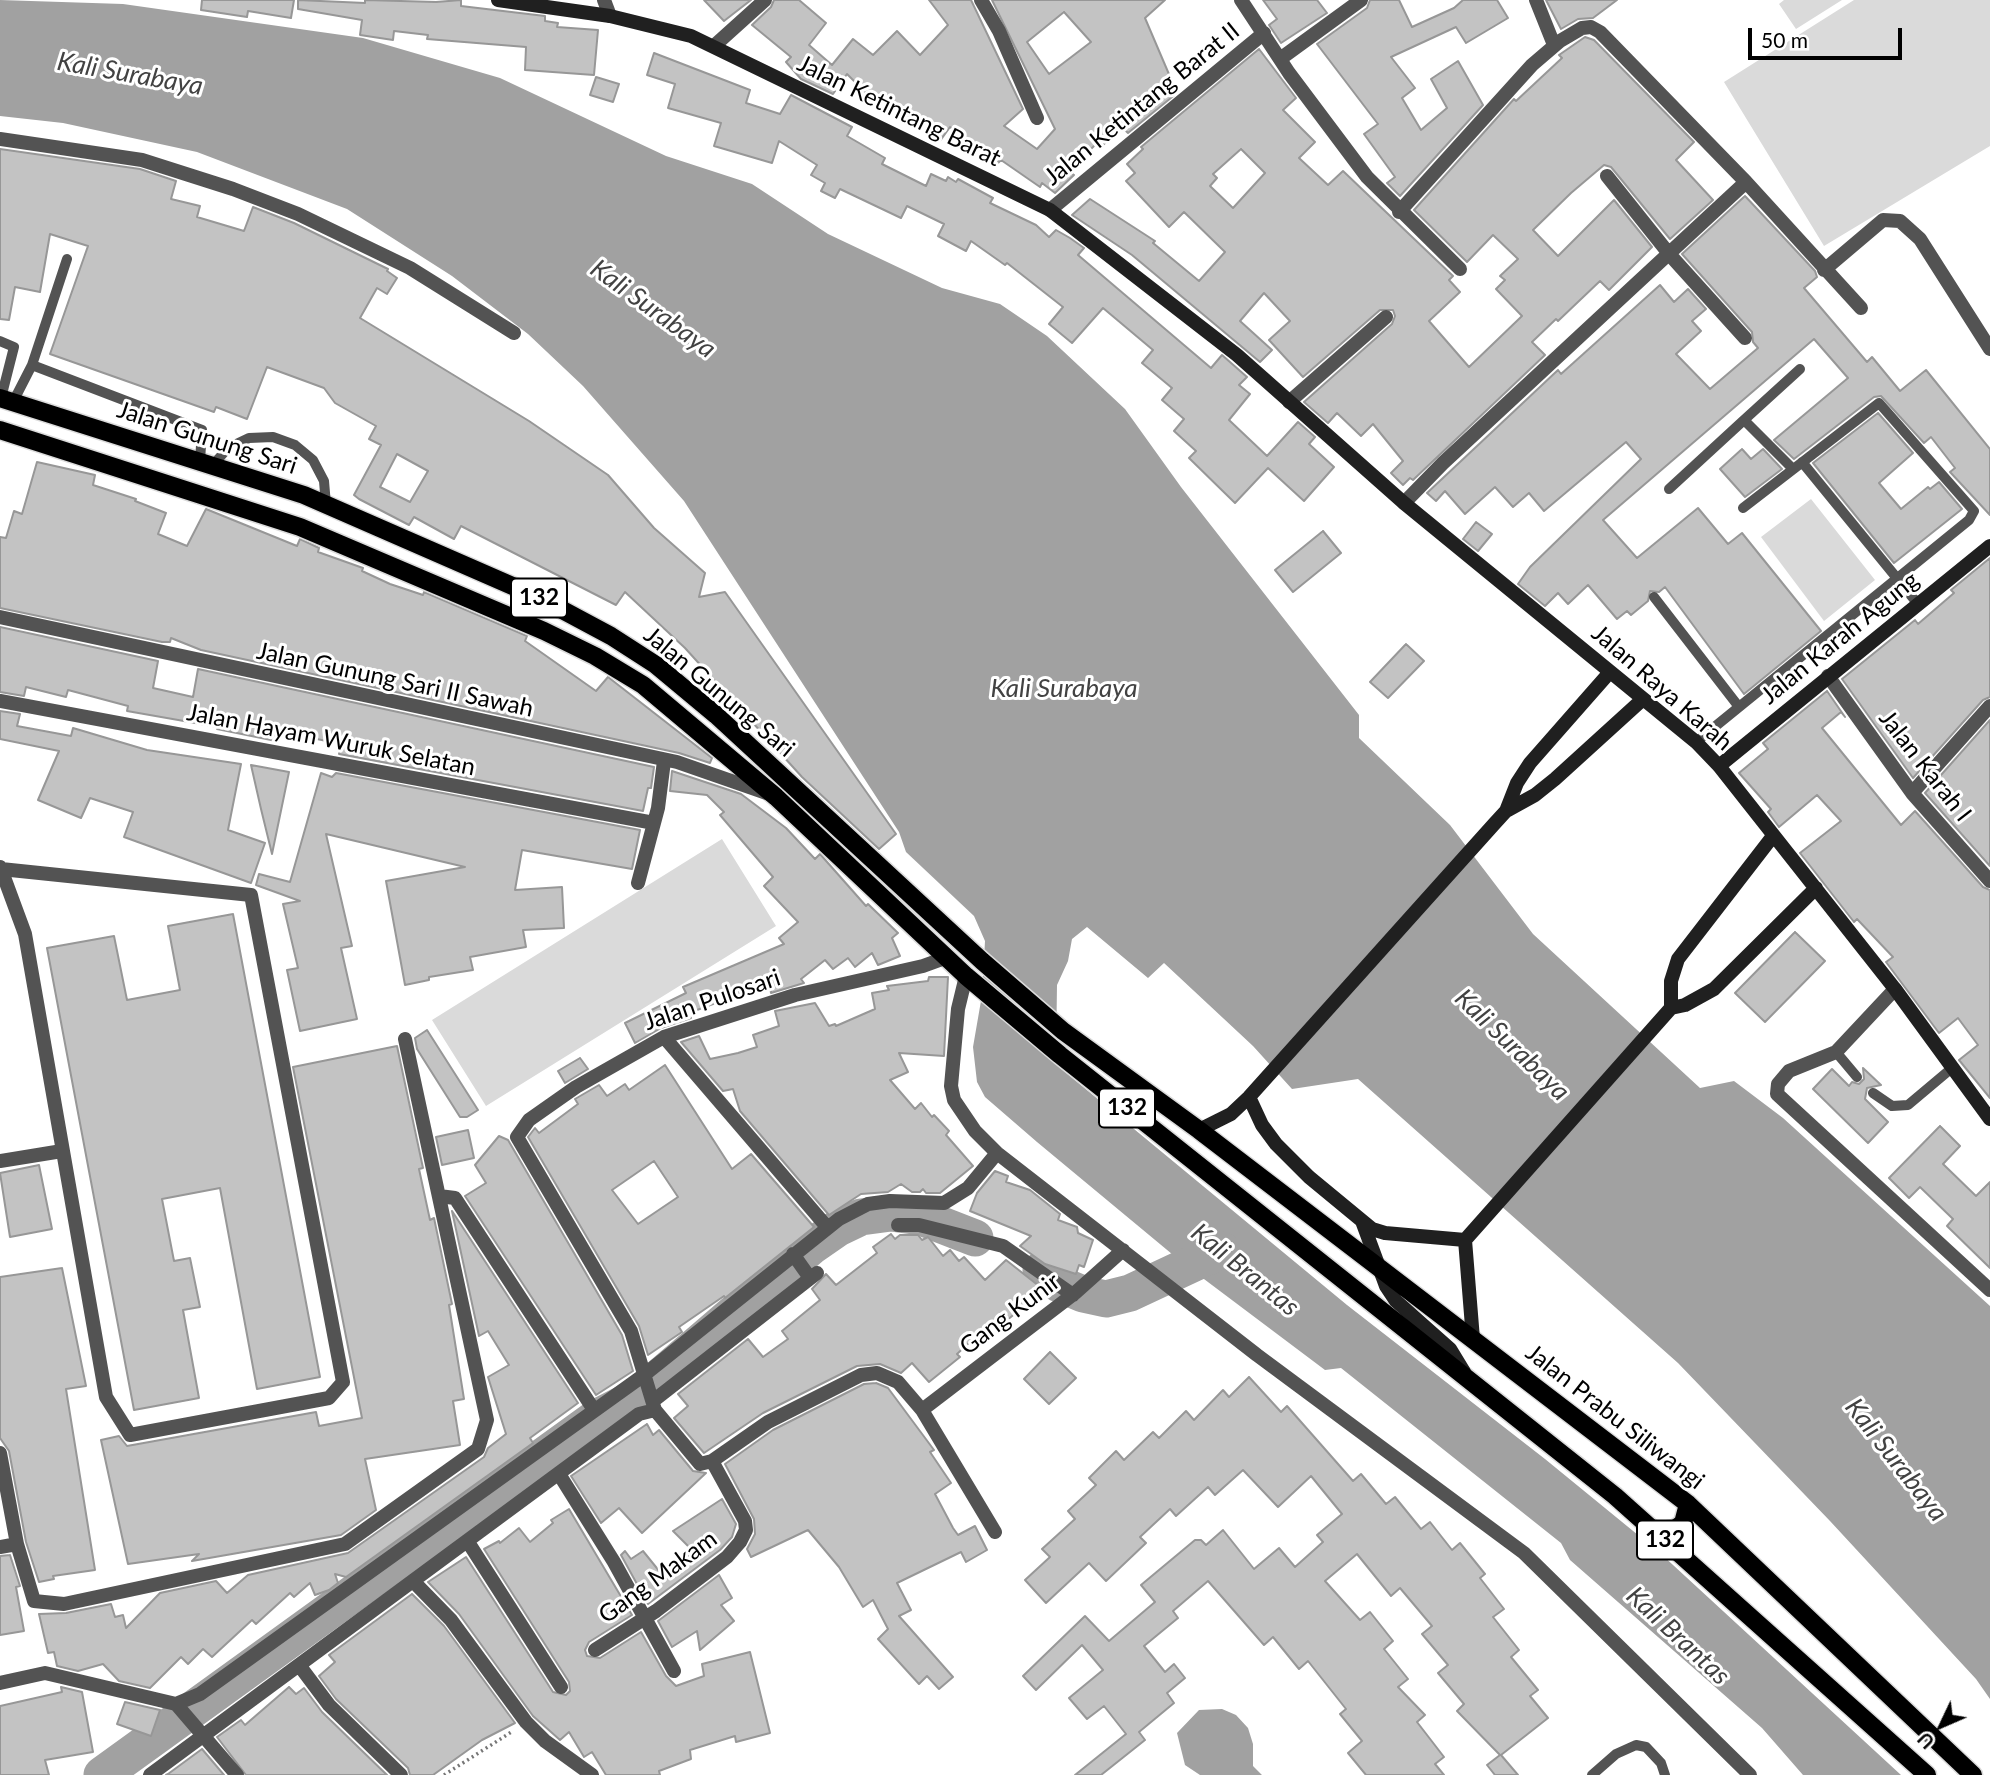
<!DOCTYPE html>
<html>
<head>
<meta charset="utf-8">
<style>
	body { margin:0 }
	#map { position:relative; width:1990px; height:1775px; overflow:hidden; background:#fff; font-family:Lato,sans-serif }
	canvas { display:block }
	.north { position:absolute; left:1906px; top:1691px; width:70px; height:70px; -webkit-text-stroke:5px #fff; paint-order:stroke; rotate:226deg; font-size:19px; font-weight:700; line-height:28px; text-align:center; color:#000 }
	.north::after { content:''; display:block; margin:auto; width:24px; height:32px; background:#000; clip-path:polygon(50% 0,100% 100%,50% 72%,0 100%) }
	.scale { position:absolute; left:1748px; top:28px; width:154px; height:32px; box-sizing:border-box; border:4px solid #000; border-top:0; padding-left:9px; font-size:21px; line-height:24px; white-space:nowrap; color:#000; -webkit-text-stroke:5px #fff; paint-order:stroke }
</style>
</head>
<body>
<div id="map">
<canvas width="1990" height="1775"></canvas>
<div class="north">U</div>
<div class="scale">50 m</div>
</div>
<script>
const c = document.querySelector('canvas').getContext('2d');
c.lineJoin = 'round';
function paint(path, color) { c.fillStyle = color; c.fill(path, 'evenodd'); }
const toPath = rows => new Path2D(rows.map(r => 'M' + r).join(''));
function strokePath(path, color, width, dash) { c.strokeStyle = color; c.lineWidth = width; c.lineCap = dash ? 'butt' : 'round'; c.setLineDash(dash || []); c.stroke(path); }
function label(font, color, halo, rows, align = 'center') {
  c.font = font + ' Lato,sans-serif'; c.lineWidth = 6; c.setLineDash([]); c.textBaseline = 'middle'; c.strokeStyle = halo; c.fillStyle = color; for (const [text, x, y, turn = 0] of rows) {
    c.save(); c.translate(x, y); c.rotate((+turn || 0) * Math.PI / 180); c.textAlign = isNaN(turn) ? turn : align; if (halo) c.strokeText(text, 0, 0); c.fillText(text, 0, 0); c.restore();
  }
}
paint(toPath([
	[1784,0,1842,0,1796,29,1779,4],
	[1854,0,1990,0,1990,146,1824,246,1724,82],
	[1811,499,1875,580,1824,621,1761,537],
	[722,839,776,926,486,1106,432,1020]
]), '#dadada');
paint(toPath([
	[0,0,123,4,363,38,500,78,666,156,752,184,828,234,942,288,1000,304,1047,336,1125,409,1181,487,1359,715,1359,738,1450,825,1533,934,1700,1088,1734,1081,1783,1118,1990,1306,1990,1699,1976,1679,1830,1521,1678,1363,1358,1079,1292,1089,1253,1046,1164,963,1148,978,1087,927,1072,939,1068,961,1057,985,1056,1056,1059,1067,1347,1305,1545,1459,1660,1553,1901,1775,1803,1775,1762,1728,1570,1560,1561,1543,1341,1368,1325,1370,1184,1264,1037,1142,985,1097,977,1082,973,1047,982,995,985,941,974,916,906,852,899,832,684,501,583,386,528,334,452,276,347,209,197,152,63,123,0,116],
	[1222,1709,1236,1715,1248,1728,1253,1744,1253,1766,1262,1775,1200,1775,1185,1765,1177,1733,1199,1710]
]), '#a1a1a1');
strokePath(toPath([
	[1041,1270,1059,1284,1083,1294,1106,1299,1130,1293,1222,1250],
	[102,1775,596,1418,635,1398,812,1246,838,1228,861,1217,891,1213,921,1217,975,1238]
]), '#a1a1a1', 37);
const building = toPath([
	[202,0,294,0,291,18,248,11,247,17,201,10,202,0],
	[298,0,365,3,365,0,436,2,461,0,461,6,545,16,545,21,558,23,557,27,598,30,594,75,525,70,526,47,427,39,428,35,394,31,393,40,360,35,362,20,298,9,298,0],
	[704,0,751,0,724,21,704,0],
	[774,0,799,0,826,23,809,45,832,65,853,39,873,55,897,31,920,55,948,25,929,0,971,0,1023,109,1004,126,1037,149,1055,129,992,0,1165,0,1145,18,1177,93,1128,133,1122,127,1103,145,1099,141,1069,171,1074,175,1055,193,1042,183,1040,187,1001,160,998,163,950,127,940,141,882,101,878,105,847,74,833,94,801,79,786,62,791,57,752,25,771,7,774,0],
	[1064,12,1091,42,1049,74,1027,42,1064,12],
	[1263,0,1317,0,1327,13,1281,43,1269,25,1277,19,1263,0],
	[1370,0,1399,0,1412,27,1454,8,1463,0,1497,0,1508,18,1466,43,1456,27,1391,57,1415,88,1402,98,1421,130,1447,108,1431,79,1458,61,1483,105,1400,196,1387,183,1395,177,1364,134,1378,124,1317,44,1367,8,1370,0],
	[1546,0,1617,0,1593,18,1578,19,1561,29,1546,0],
	[1585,37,1594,40,1694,142,1676,160,1713,200,1670,239,1611,167,1604,165,1571,193,1533,230,1558,256,1614,200,1652,247,1609,290,1600,281,1558,321,1556,319,1532,342,1545,355,1413,480,1410,478,1403,485,1391,473,1403,461,1373,424,1361,436,1337,413,1328,423,1304,402,1392,324,1395,316,1393,310,1380,310,1303,377,1269,340,1290,321,1264,293,1240,321,1272,350,1260,362,1132,255,1072,215,1090,199,1155,241,1153,243,1199,281,1225,252,1184,212,1169,227,1126,181,1135,173,1127,164,1143,149,1141,147,1259,49,1296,98,1283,110,1315,142,1299,158,1328,185,1343,171,1453,276,1449,280,1460,292,1429,321,1469,367,1522,316,1496,289,1505,280,1500,276,1518,259,1493,235,1467,262,1414,210,1514,99,1516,101,1562,58,1559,55,1585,37],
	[1241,149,1265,173,1233,208,1210,186,1217,178,1213,174,1241,149],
	[654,53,750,90,746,103,780,114,791,95,852,127,847,136,885,158,882,164,926,186,931,174,946,181,948,177,956,182,958,179,993,198,990,203,1036,225,1049,237,1056,230,1070,238,1084,248,1078,255,1211,368,1222,355,1247,377,1239,385,1250,394,1229,420,1267,456,1298,422,1315,437,1309,444,1334,467,1304,501,1268,468,1235,503,1189,458,1196,451,1174,431,1184,419,1162,400,1172,388,1142,363,1153,350,1103,308,1072,343,1049,324,1063,307,1007,263,1005,265,971,241,966,251,938,236,944,224,907,206,901,218,840,189,835,198,821,191,825,183,811,175,817,165,779,141,772,163,714,146,721,123,668,108,675,84,647,75,654,53],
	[596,77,619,84,613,102,590,95,596,77],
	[0,149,140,169,176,181,171,199,200,206,197,217,244,231,253,207,294,223,388,269,387,271,397,278,387,294,377,288,360,318,529,421,608,475,654,528,705,573,699,597,725,592,896,834,879,849,802,777,685,648,625,592,616,605,461,526,454,539,414,517,409,525,359,499,354,495,381,445,369,439,376,426,335,403,324,388,267,367,247,419,216,407,214,412,50,354,88,246,50,234,40,292,15,287,9,320,0,319,0,149],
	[397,454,428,471,410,502,380,487,397,454],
	[1745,196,1815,271,1817,277,1804,288,1867,362,1872,357,1900,391,1926,370,1990,449,1990,515,1950,472,1955,468,1931,437,1924,443,1881,396,1874,397,1794,459,1774,440,1848,378,1814,339,1603,520,1637,558,1698,508,1728,544,1742,533,1821,631,1744,694,1665,587,1659,592,1650,591,1648,601,1631,615,1627,611,1617,619,1588,585,1568,604,1558,593,1545,606,1518,584,1530,567,1641,459,1626,442,1544,511,1529,493,1513,507,1495,487,1465,514,1445,491,1436,501,1427,493,1558,370,1561,374,1660,285,1674,302,1688,289,1706,309,1692,321,1701,331,1676,354,1710,389,1758,348,1753,342,1752,332,1682,254,1745,196],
	[1878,413,1913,453,1879,483,1901,509,1928,487,1930,489,1939,482,1962,509,1894,563,1813,463,1878,413],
	[1742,449,1751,459,1763,449,1782,469,1745,497,1720,469,1742,449],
	[37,462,95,475,93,485,136,499,135,501,166,513,158,534,187,546,206,509,297,546,300,539,319,548,318,552,363,568,362,571,390,584,423,595,424,592,527,636,525,641,596,691,608,677,712,758,710,763,679,753,201,650,171,638,170,642,162,642,0,608,0,537,6,538,14,511,22,514,37,462],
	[1476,522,1492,534,1478,551,1463,539,1476,522],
	[1323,531,1341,553,1293,592,1275,570,1323,531],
	[1990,558,1990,697,1983,700,1913,778,1842,679,1915,620,1918,624,1954,593,1951,590,1990,558],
	[0,627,158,661,153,688,193,697,198,669,654,767,651,788,648,788,643,811,339,754,341,744,278,731,276,741,217,729,218,727,127,711,128,706,68,690,66,697,26,687,24,696,0,692,0,627],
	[1406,644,1424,661,1388,698,1370,682,1406,644],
	[1827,691,1845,717,1841,712,1822,728,1901,825,1915,811,1983,887,1990,890,1990,1098,1959,1060,1978,1045,1958,1018,1939,1033,1886,962,1893,957,1857,919,1854,922,1800,853,1841,821,1817,795,1779,827,1768,812,1771,809,1739,773,1768,749,1763,743,1827,691],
	[0,711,20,714,17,726,71,736,73,728,147,750,241,764,228,830,265,843,251,883,124,837,133,812,90,798,81,818,38,800,59,751,0,739,0,711],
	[1990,720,1990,866,1925,793,1990,720],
	[251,765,289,772,272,854,261,809,251,765],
	[672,771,741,794,786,828,815,859,820,854,866,906,868,904,898,933,892,938,900,956,878,965,872,953,855,967,848,958,833,969,825,960,801,979,804,983,771,993,770,987,729,998,689,1013,691,1018,661,1028,635,1043,625,1023,686,993,683,987,784,944,779,938,798,922,764,886,773,877,720,815,724,812,707,795,670,791,672,771],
	[321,773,332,777,336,773,640,830,632,869,522,850,515,890,562,887,564,928,523,930,526,947,470,957,473,970,429,977,429,980,405,985,386,881,465,867,326,834,352,946,341,948,357,1019,300,1031,287,970,298,968,283,904,300,901,256,885,259,874,290,882,321,773],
	[233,914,320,1377,257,1389,220,1188,162,1199,174,1261,190,1258,200,1307,183,1310,199,1398,134,1410,47,948,114,936,127,1000,180,990,168,926,233,914],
	[1795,932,1825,961,1765,1022,1735,993,1795,932],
	[929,977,948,977,944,1056,899,1053,908,1072,890,1080,915,1109,921,1103,932,1117,934,1115,949,1131,946,1135,973,1166,940,1193,926,1193,923,1189,920,1192,912,1192,901,1184,888,1192,861,1194,829,1215,740,1111,733,1089,723,1091,681,1042,699,1036,710,1059,738,1053,757,1047,753,1035,779,1026,775,1011,815,1003,829,1026,835,1024,836,1026,875,1009,872,993,889,990,887,986,928,981,929,977],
	[427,1030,478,1110,467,1117,460,1117,417,1049,415,1038,427,1030],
	[397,1046,423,1168,419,1169,430,1220,434,1218,452,1304,449,1305,464,1399,453,1401,460,1445,365,1459,376,1510,341,1535,192,1561,199,1554,128,1564,101,1440,119,1436,127,1446,316,1412,319,1426,362,1418,293,1067,397,1046],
	[580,1058,588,1069,565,1083,558,1071,580,1058],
	[665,1065,732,1169,751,1154,814,1227,725,1298,724,1296,679,1327,682,1332,648,1355,639,1326,528,1137,535,1128,539,1133,578,1104,575,1099,599,1085,607,1096,625,1084,629,1090,665,1065],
	[654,1161,678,1197,638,1224,612,1190,654,1161],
	[1863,1068,1881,1085,1867,1088,1865,1099,1888,1122,1868,1143,1813,1089,1832,1069,1849,1086,1852,1082,1859,1084,1864,1079,1863,1068],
	[1940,1126,1960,1146,1943,1164,1976,1196,1990,1182,1990,1268,1947,1226,1953,1219,1920,1187,1909,1198,1889,1178,1940,1126],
	[468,1130,474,1158,442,1165,436,1137,468,1130],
	[499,1136,508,1140,622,1335,633,1371,596,1395,465,1196,486,1183,475,1165,499,1136],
	[39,1165,52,1229,10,1237,0,1173,39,1165],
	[995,1171,1008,1176,1006,1182,1030,1190,1060,1214,1058,1220,1077,1227,1078,1233,1093,1240,1084,1267,1079,1265,1076,1274,1045,1264,1020,1246,1031,1236,970,1211,977,1193,995,1171],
	[452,1211,578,1403,530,1438,533,1443,346,1577,335,1574,338,1583,329,1590,315,1595,310,1583,294,1597,290,1593,256,1624,252,1620,212,1657,203,1649,188,1664,181,1657,150,1688,119,1681,103,1664,78,1671,57,1666,54,1652,48,1653,39,1614,66,1613,111,1604,115,1617,123,1615,126,1628,160,1593,216,1581,227,1593,248,1575,348,1553,484,1457,488,1448,506,1434,488,1377,509,1365,488,1331,479,1336,452,1211],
	[891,1234,895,1239,900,1235,918,1235,922,1240,928,1237,943,1256,950,1250,959,1261,964,1257,985,1280,1006,1260,1044,1290,990,1334,985,1328,957,1354,960,1357,929,1382,912,1363,901,1373,880,1364,857,1366,763,1413,704,1453,674,1418,688,1406,678,1394,748,1339,763,1357,788,1339,782,1331,820,1300,812,1289,826,1274,836,1285,877,1253,873,1247,891,1234],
	[62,1268,86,1386,66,1389,95,1570,53,1576,54,1579,39,1582,26,1542,9,1451,0,1438,0,1277,62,1268],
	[1050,1352,1076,1378,1049,1404,1024,1379,1050,1352],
	[1249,1377,1281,1412,1287,1406,1353,1481,1361,1474,1386,1504,1395,1497,1421,1529,1430,1522,1452,1550,1460,1543,1485,1574,1480,1578,1504,1609,1493,1617,1519,1650,1511,1657,1538,1690,1530,1696,1548,1718,1501,1755,1518,1775,1495,1775,1487,1765,1500,1755,1457,1711,1464,1704,1438,1673,1448,1665,1422,1634,1432,1626,1400,1588,1391,1596,1357,1554,1325,1581,1360,1620,1370,1612,1393,1641,1384,1649,1408,1679,1398,1687,1425,1715,1417,1722,1444,1757,1435,1764,1444,1775,1366,1775,1348,1753,1362,1741,1340,1714,1346,1709,1308,1661,1299,1669,1273,1637,1264,1645,1208,1581,1173,1611,1178,1618,1144,1646,1165,1672,1174,1664,1185,1678,1167,1693,1174,1703,1139,1732,1145,1740,1101,1775,1075,1775,1126,1734,1104,1706,1087,1719,1069,1698,1103,1670,1082,1645,1036,1690,1023,1676,1085,1616,1109,1641,1155,1602,1141,1585,1195,1540,1201,1540,1206,1545,1223,1530,1254,1569,1279,1548,1295,1567,1323,1542,1317,1535,1342,1514,1311,1476,1278,1507,1243,1470,1215,1495,1208,1487,1176,1516,1170,1509,1140,1537,1146,1543,1106,1581,1089,1563,1046,1603,1025,1580,1050,1557,1042,1549,1075,1519,1068,1511,1096,1485,1089,1478,1116,1451,1124,1460,1153,1432,1159,1438,1186,1411,1194,1420,1223,1390,1229,1397,1249,1377],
	[876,1383,888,1388,934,1450,930,1452,951,1483,935,1494,953,1528,958,1535,975,1526,987,1550,966,1562,961,1552,897,1583,911,1610,899,1616,953,1677,939,1689,927,1676,919,1684,878,1639,888,1629,873,1600,863,1607,839,1567,808,1530,751,1557,747,1549,755,1534,754,1519,725,1464,773,1430,864,1384,876,1383],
	[647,1424,653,1435,659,1430,693,1471,706,1473,642,1533,619,1508,601,1523,571,1476,647,1424],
	[722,1499,736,1524,732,1537,720,1550,648,1604,621,1555,625,1551,631,1559,643,1551,660,1572,694,1552,673,1531,722,1499],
	[569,1509,632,1615,589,1642,585,1650,587,1656,600,1658,641,1632,666,1676,676,1686,704,1676,702,1664,750,1652,770,1733,736,1742,735,1736,690,1750,691,1759,659,1771,660,1775,606,1775,592,1752,584,1757,569,1732,560,1740,533,1716,459,1614,428,1582,466,1557,553,1692,566,1695,570,1691,569,1682,484,1549,499,1541,500,1543,519,1528,530,1542,553,1523,551,1520,569,1509],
	[10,1555,20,1586,16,1587,24,1631,0,1635,0,1556,10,1555],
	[719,1575,732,1598,721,1605,734,1621,700,1650,697,1631,672,1647,658,1621,719,1575],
	[412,1594,444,1626,515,1723,482,1740,433,1775,410,1775,408,1768,336,1699,319,1676,335,1662,329,1655,412,1594],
	[61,1687,82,1692,93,1752,45,1760,49,1775,0,1775,0,1706,62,1692,61,1687],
	[289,1687,296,1694,304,1688,322,1712,387,1775,246,1775,217,1737,241,1720,245,1725,289,1687],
	[125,1702,160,1710,151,1736,117,1724,125,1702],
	[202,1749,224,1775,166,1775,168,1774,202,1749]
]);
paint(building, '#c3c3c3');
strokePath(building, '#979797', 2);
const primary = toPath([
	[0,398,304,495,540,598,611,636,656,665,716,715,982,961,1063,1031,1199,1130,1688,1504,1973,1775],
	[0,430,300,527,544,631,595,656,643,685,776,797,966,976,1060,1055,1615,1496,1927,1775],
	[1656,1532,1675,1529,1683,1523,1688,1504]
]);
strokePath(primary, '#dbdbdb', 21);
strokePath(toPath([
	[444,1775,513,1731]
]), '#757575', 3.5, [2, 3.5]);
strokePath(toPath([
	[0,341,14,347,1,398],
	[32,365,202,430,200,461],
	[13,402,32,365,67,259],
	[1744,420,1800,369],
	[1802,462,1918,604],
	[212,466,228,448,249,438,273,437,295,445,313,460,324,481,326,505],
	[1669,489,1744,420,1793,469],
	[1654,597,1739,707],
	[1696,742,1969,520,1974,511,1879,403,1743,508],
	[1836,1052,1857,1077],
	[1873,1093,1892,1106,1908,1105,1952,1068],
	[1592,1775,1616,1754,1636,1745,1646,1747,1661,1763,1665,1775]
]), '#535353', 10);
strokePath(toPath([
	[604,0,610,16],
	[981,0,999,31,1037,118],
	[1241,0,1289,73,1367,177,1460,269],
	[1536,0,1554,45],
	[714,46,765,0],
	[1280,59,1361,0],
	[0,139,142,160,233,189,298,214,410,268,514,333],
	[1607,176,1670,255,1745,338],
	[1050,210,1264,33],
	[1399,212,1532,65,1560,41,1582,28,1591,27,1600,32,1746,182,1861,308],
	[1824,270,1883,220,1900,221,1920,239,1990,349],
	[1289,402,1386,317],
	[1404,503,1443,463,1746,182],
	[0,617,677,762,769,794],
	[1828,676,1912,793,1990,881],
	[0,701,654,823],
	[1912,793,1990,706],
	[0,867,1,869,25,934,106,1397,130,1435,329,1398,343,1382,251,895,1,869,0,869],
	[638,883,658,808,664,761],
	[945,958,923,966,795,995,664,1037,576,1087,529,1120,517,1137,631,1331,655,1410,700,1464,712,1461,768,1422,861,1375,877,1373,898,1382,922,1410,995,1532],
	[966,976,958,1009,951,1086,954,1100,975,1131,997,1153,1257,1355,1524,1553,1750,1775],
	[1895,989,1836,1052,1789,1071,1778,1084,1777,1094,1990,1290],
	[664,1037,827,1227],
	[0,1161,62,1151],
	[439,1196,455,1198,594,1410],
	[898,1225,919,1225,1003,1246,1073,1295],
	[793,1254,810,1278],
	[653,1401,817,1273],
	[922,1410,1075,1293,1123,1250],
	[0,1453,17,1544,34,1601,64,1604,345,1544,478,1449,487,1420,405,1039],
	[559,1474,614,1562,674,1671],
	[468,1542,561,1687],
	[0,1547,17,1544],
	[413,1581,451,1620,526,1722,545,1741,592,1775],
	[595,1650,656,1611,727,1557,740,1542,746,1530,745,1521,712,1461],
	[299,1665,329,1705,401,1775],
	[0,1683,45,1673,176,1704,237,1775],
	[176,1704,200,1694,644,1375,839,1219,868,1204,890,1201,944,1203,968,1188,997,1153],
	[150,1775,639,1414,655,1410]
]), '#535353', 14);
strokePath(toPath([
	[498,0,610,16,691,36,1050,210,1237,355,1404,503,1696,742,1719,766,1895,989,1990,1119],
	[1719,766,1990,546],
	[1506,811,1535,795,1555,779,1643,699],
	[1671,1008,1671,981,1678,959,1773,836],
	[1249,1097,1262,1125,1276,1144,1309,1177,1372,1229,1385,1233,1465,1240],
	[1199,1130,1231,1114,1249,1097,1495,823,1506,811,1517,783,1530,763,1610,672],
	[1362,1221,1386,1286,1396,1301,1450,1349,1464,1372],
	[1473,1339,1465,1240,1671,1008,1685,1005,1714,989,1816,888]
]), '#202020', 14);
strokePath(primary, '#000', 18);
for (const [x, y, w] of [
	[539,598,56],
	[1127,1108,56],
	[1665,1540,56]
]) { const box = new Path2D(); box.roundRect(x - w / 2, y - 19.5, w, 39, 5); c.fillStyle = '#fff'; c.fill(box); strokePath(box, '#000', 2); }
label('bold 23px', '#000', null, [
	["132",539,598],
	["132",1127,1108],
	["132",1665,1540]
]);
label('24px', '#000', '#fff', [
	["Jalan Ketintang Barat II",1142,104,-39],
	["Jalan Ketintang Barat",899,111,26],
	["Jalan Gunung Sari",207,438,18],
	["Jalan Karah Agung",1840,638,-39],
	["Jalan Gunung Sari II Sawah",395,680,12],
	["Jalan Raya Karah",1662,688,41],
	["Jalan Gunung Sari",719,692,40],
	["Jalan Hayam Wuruk Selatan",331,740,11],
	["Jalan Karah I",1925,766,52],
	["Jalan Pulosari",712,1000,-19],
	["Gang Kunir",1010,1314,-37],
	["Jalan Prabu Siliwangi",1615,1417,38],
	["Gang Makam",658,1577,-36]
]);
label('italic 26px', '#424242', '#fff', [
	["Kali Surabaya",130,74,10],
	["Kali Surabaya",653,309,36],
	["Kali Surabaya",1064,689],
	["Kali Surabaya",1512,1045,44],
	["Kali Brantas",1245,1270,39],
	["Kali Surabaya",1896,1460,52],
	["Kali Brantas",1678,1636,43]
]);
</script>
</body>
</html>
